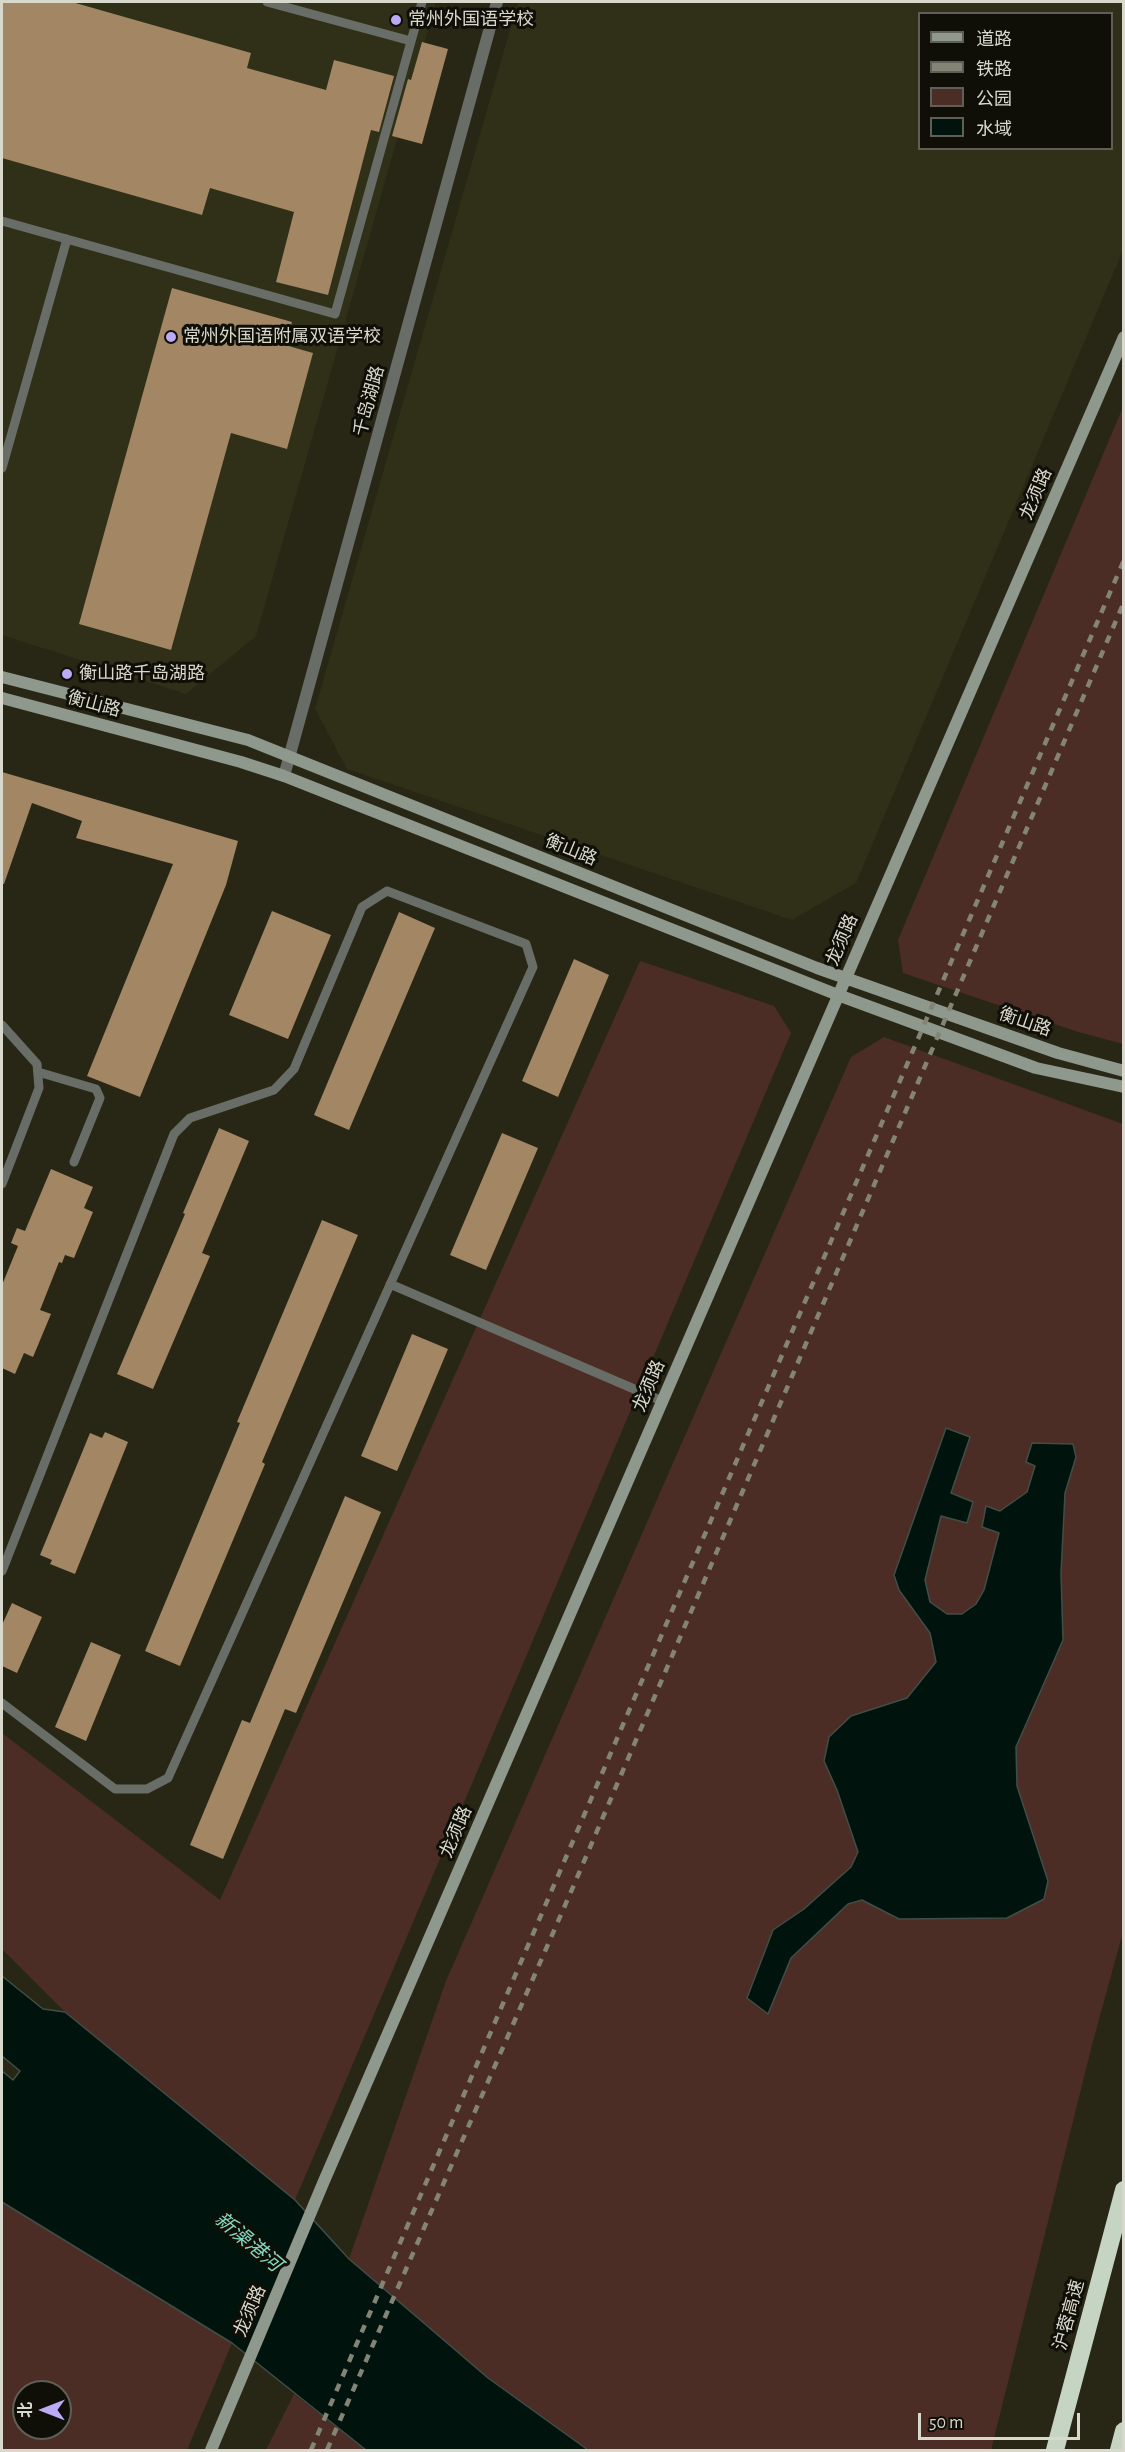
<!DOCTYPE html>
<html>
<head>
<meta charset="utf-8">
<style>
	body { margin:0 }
	#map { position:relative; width:1125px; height:2452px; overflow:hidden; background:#282715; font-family:"Alegreya Sans","Noto Sans SC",sans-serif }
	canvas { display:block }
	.frame { position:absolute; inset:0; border:3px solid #d8d8cd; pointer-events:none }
	.legend { position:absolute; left:918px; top:12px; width:195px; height:138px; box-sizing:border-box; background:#0f0f08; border:2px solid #5f5f57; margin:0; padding:8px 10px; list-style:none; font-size:18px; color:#d8d8cd }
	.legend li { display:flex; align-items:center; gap:12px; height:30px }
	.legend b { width:30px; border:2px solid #5f5f57 }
	.north { position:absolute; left:12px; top:2380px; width:60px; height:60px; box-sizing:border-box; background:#0f0f08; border:2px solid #5f5f57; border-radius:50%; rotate:270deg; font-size:16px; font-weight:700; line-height:24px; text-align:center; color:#d8d8cd }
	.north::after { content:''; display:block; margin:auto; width:21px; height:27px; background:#bbaaf6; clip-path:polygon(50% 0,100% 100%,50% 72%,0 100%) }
	.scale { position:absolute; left:918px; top:2413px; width:162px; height:27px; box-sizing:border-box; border:3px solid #d8d8cd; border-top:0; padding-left:8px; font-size:18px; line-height:21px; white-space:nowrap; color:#d8d8cd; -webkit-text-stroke:4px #0f0f08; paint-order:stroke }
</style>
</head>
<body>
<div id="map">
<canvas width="1125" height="2452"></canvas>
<div class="frame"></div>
<ul class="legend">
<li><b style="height:8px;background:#8e988c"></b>道路</li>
<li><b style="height:8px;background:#848476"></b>铁路</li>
<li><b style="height:16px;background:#4b2d25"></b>公园</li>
<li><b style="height:16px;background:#00130d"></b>水域</li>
</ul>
<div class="north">北</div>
<div class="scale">50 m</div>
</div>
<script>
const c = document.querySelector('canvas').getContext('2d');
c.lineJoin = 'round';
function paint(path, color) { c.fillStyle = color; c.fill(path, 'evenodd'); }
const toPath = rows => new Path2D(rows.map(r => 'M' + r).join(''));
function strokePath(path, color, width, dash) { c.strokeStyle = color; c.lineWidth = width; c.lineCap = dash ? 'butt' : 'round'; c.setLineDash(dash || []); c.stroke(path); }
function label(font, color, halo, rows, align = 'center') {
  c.font = font + ' "Alegreya Sans","Noto Sans SC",sans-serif'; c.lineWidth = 6; c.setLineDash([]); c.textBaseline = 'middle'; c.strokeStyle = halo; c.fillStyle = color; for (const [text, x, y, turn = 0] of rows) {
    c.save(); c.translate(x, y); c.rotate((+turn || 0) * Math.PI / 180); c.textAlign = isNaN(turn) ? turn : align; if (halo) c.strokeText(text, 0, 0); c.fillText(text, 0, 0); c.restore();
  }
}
paint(toPath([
	[2,2,436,2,256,636,186,694,2,635],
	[518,2,1123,2,1123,250,856,883,792,920,347,769,315,709],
	[920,14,1112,14,1112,148,920,148]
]), '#302f17');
paint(toPath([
	[1123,407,1124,1044,1123,1044,1075,1031,903,973,898,940],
	[640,961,774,1006,791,1033,295,2200,65,2012,2,1949,2,1733,220,1900],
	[884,1037,1123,1124,1123,1932,1092,2045,991,2450,588,2450,488,2378,349,2259,446,1981,851,1057],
	[2,2202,232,2343,187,2450,2,2450],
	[24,2392,60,2392,60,2428,24,2428],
	[294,2394,366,2450,266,2450]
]), '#4b2d25');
const water = toPath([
	[946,1428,970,1437,951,1493,973,1502,967,1523,941,1516,925,1580,930,1602,947,1614,962,1614,976,1604,984,1590,999,1533,982,1527,986,1506,1000,1511,1027,1492,1035,1466,1026,1462,1032,1443,1073,1444,1076,1457,1065,1493,1061,1573,1063,1640,1016,1747,1017,1786,1048,1881,1044,1899,1007,1918,899,1919,862,1900,848,1904,791,1958,768,2014,747,1998,773,1930,804,1909,851,1867,858,1852,837,1790,824,1761,829,1737,851,1716,907,1698,936,1662,930,1633,899,1590,894,1575,946,1428],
	[2,1976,43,2009,65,2012,295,2200,349,2259,488,2378,588,2450,366,2450,232,2343,2,2202,2,2071,13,2080,20,2071,2,2056,2,1976]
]);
paint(water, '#00130d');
strokePath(water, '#414e47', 1.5);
paint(toPath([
	[2,2,72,2,251,53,247,68,326,90,334,60,394,76,379,132,371,130,328,295,276,282,294,212,210,188,202,215,2,158],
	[422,42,448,49,422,144,392,136,408,79,411,80],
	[172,288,292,322,285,345,313,353,287,449,231,433,171,650,79,624],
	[2,772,238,841,226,885,140,1097,87,1076,173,864,76,838,82,821,32,803,4,884,2,884],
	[272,911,331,935,288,1039,229,1015],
	[399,912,435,928,349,1130,314,1115],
	[574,959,609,975,558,1097,522,1081],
	[219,1128,249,1141,202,1253,210,1256,153,1389,117,1374,185,1214,183,1213],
	[502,1133,538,1148,486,1270,450,1255],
	[51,1169,93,1187,84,1208,93,1212,74,1258,65,1255,62,1263,59,1262,40,1310,51,1314,33,1357,24,1353,15,1374,2,1368,2,1285,18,1246,11,1243,17,1228,25,1231],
	[322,1220,358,1235,262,1462,265,1464,180,1666,145,1651,240,1423,237,1422],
	[412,1334,448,1349,397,1471,361,1456],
	[105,1432,128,1442,75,1574,50,1564,52,1560,40,1555,90,1433,102,1438],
	[345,1496,381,1512,296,1713,285,1709,223,1859,190,1845,242,1720,250,1723],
	[12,1603,42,1617,17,1673,2,1666,2,1625],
	[91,1642,121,1655,86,1741,55,1727]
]), '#a38664');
strokePath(toPath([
	[267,2,411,41],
	[2,221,335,314,422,2],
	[2,468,67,239],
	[2,1025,37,1064,39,1088,2,1184],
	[38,1072,96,1089,100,1098,74,1162],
	[390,1284,662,1401],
	[2,1571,174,1134,190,1118,274,1090,294,1069,362,907,387,891,526,944,533,967,168,1778,147,1789,115,1789,2,1703]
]), '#686e67', 9);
strokePath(toPath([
	[284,776,497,2]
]), '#686e67', 12);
strokePath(toPath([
	[2,677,248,740,817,968,1058,1053,1124,1071],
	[2,698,241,762,284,776,838,995,1036,1068,1124,1087],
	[211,2450,324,2181,1124,337]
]), '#8e988c', 12);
strokePath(toPath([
	[1055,2450,1124,2190],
	[1119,2450,1124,2431]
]), '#c6d5c3', 18);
strokePath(toPath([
	[311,2450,1124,560],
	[327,2450,570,1894,1124,602]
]), '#848476', 4.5, [8, 8]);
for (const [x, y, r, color] of [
	[396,20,6,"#bbaaf6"],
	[171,337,6,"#bbaaf6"],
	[67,674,6,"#bbaaf6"]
]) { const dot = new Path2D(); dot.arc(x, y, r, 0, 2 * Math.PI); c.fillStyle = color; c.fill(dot); strokePath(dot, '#0f0f08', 2); }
label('18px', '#d8d8cd', '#0f0f08', [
	["常州外国语学校",408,20],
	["常州外国语附属双语学校",183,337],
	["衡山路千岛湖路",79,674]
], 'left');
label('18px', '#d8d8cd', '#0f0f08', [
	["千岛湖路",369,401,-75],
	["龙须路",1036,494,-67],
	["衡山路",94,704,15],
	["衡山路",571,850,22],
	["龙须路",842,940,-67],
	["衡山路",1025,1022,19],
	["龙须路",649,1386,-67],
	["龙须路",456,1832,-67],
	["龙须路",250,2311,-67],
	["沪蓉高速",1069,2315,-75]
]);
label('italic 20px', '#84d8c0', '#0f0f08', [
	["新澡港河",248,2242,40]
]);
</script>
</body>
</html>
